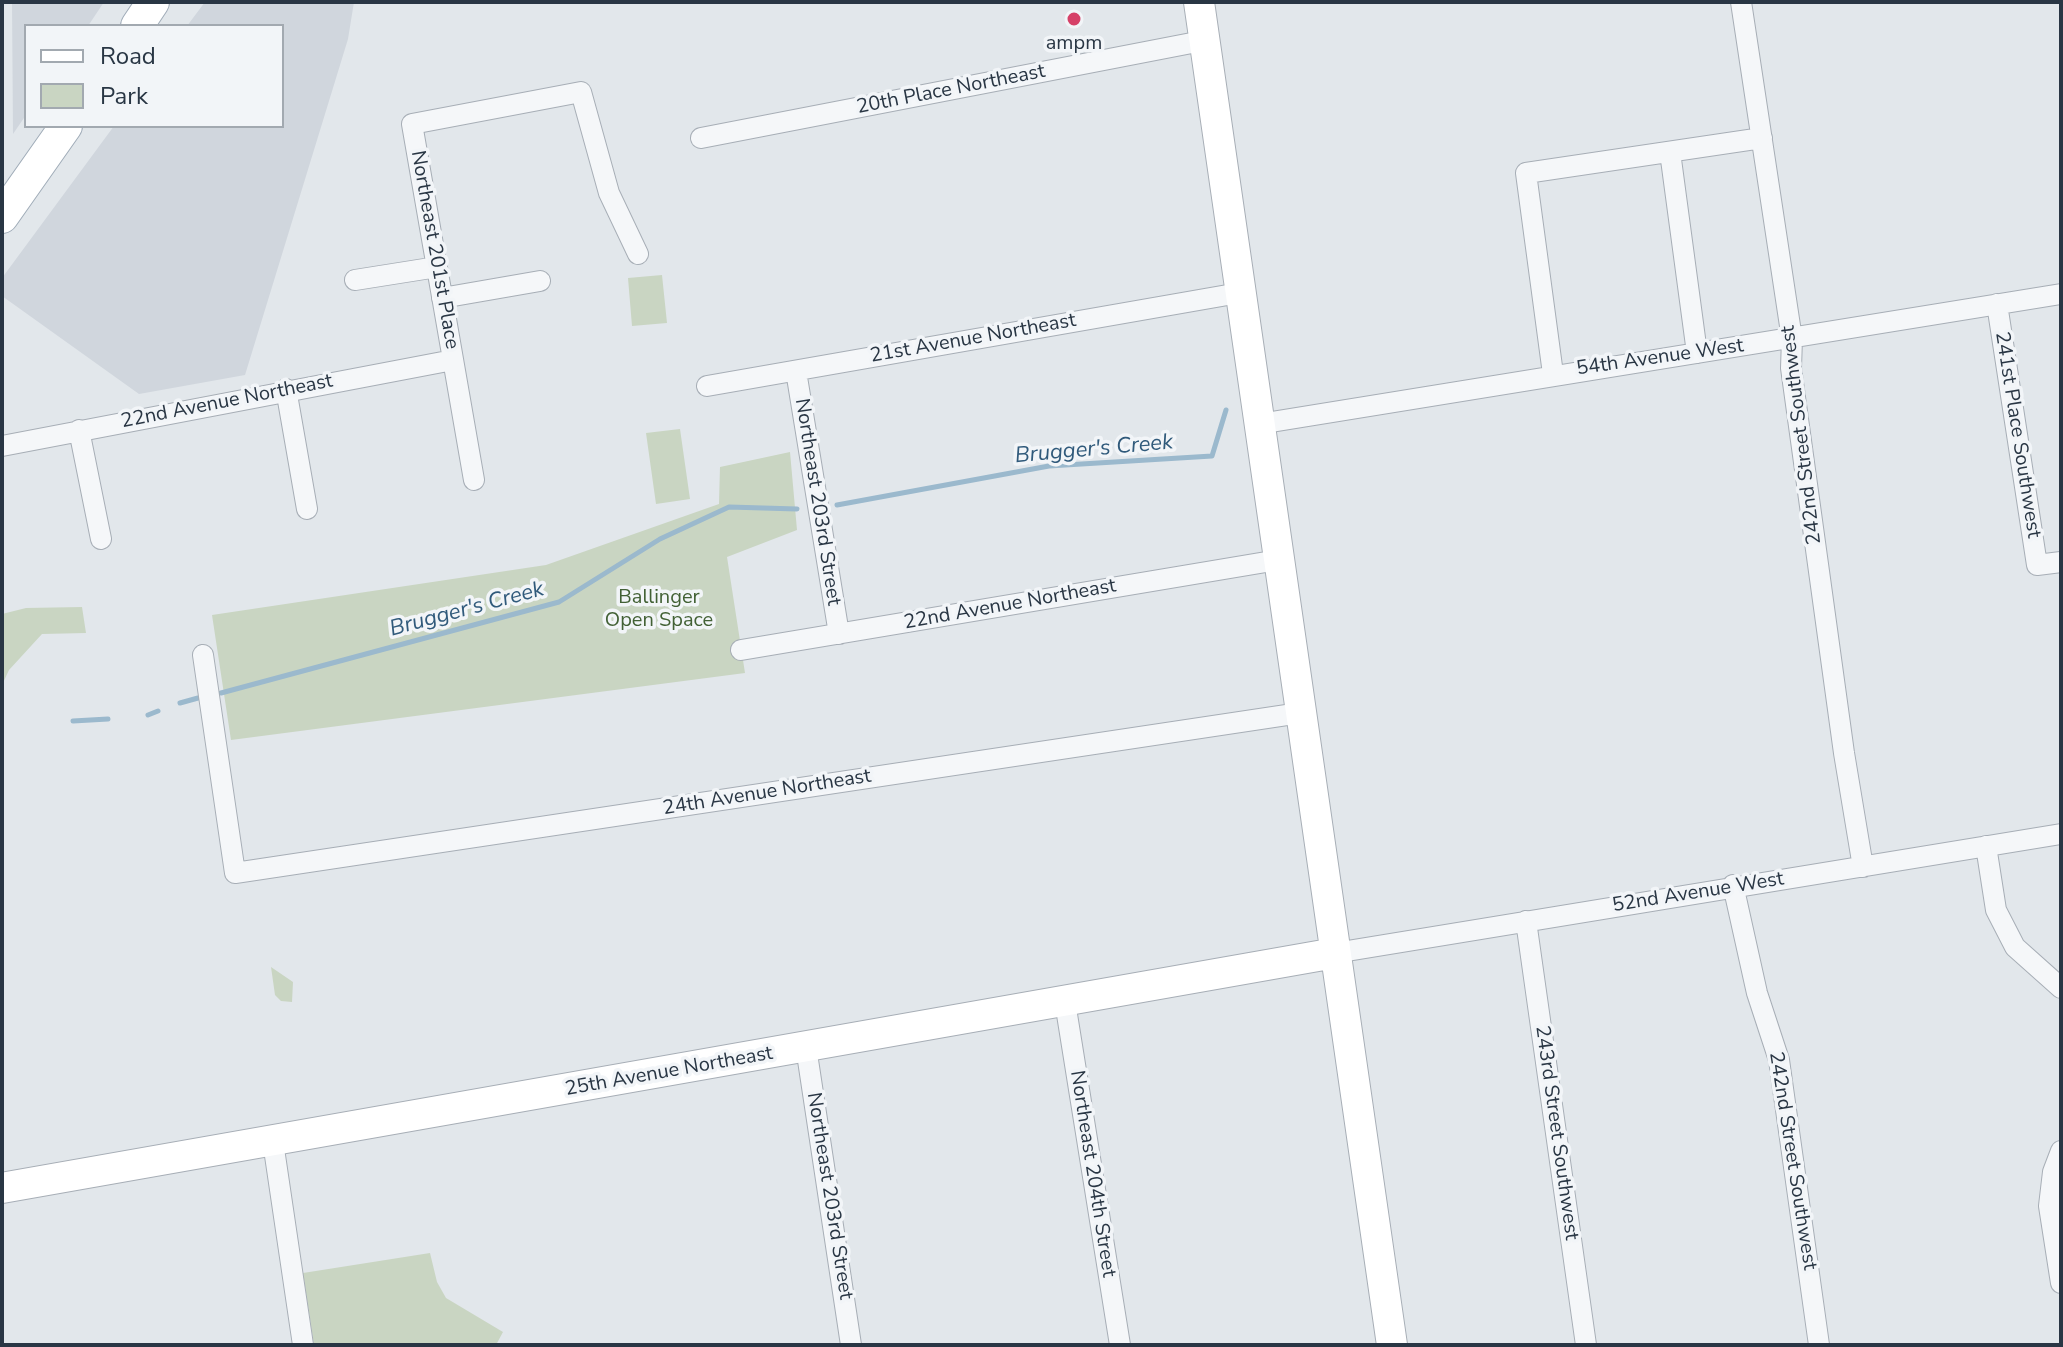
<!DOCTYPE html>
<html>
<head>
<meta charset="utf-8">
<style>
	body { margin:0 }
	#map { position:relative; width:2063px; height:1347px; overflow:hidden; background:#e2e7eb; font-family:"Nunito Sans",sans-serif }
	canvas { display:block }
	.frame { position:absolute; inset:0; border:4px solid #293644; pointer-events:none }
	.legend { position:absolute; left:24px; top:24px; width:260px; height:104px; box-sizing:border-box; background:#f2f5f8; border:2px solid #a2a9b0; margin:0; padding:10px 14px; list-style:none; font-size:24px; color:#293644 }
	.legend li { display:flex; align-items:center; gap:16px; height:40px }
	.legend b { width:40px; border:2px solid #a2a9b0 }
</style>
</head>
<body>
<div id="map">
<canvas width="2063" height="1347"></canvas>
<div class="frame"></div>
<ul class="legend">
<li><b style="height:10px;background:#fff"></b>Road</li>
<li><b style="height:22px;background:#c9d5c2"></b>Park</li>
</ul>
</div>
<script>
const c = document.querySelector('canvas').getContext('2d');
c.lineJoin = 'round';
function paint(path, color) { c.fillStyle = color; c.fill(path, 'evenodd'); }
const toPath = rows => new Path2D(rows.map(r => 'M' + r).join(''));
function strokePath(path, color, width, dash) { c.strokeStyle = color; c.lineWidth = width; c.lineCap = dash ? 'butt' : 'round'; c.setLineDash(dash || []); c.stroke(path); }
function label(font, color, halo, rows, align = 'center') {
  c.font = font + ' "Nunito Sans",sans-serif'; c.lineWidth = 7; c.setLineDash([]); c.textBaseline = 'middle'; c.strokeStyle = halo; c.fillStyle = color; for (const [text, x, y, turn = 0] of rows) {
    c.save(); c.translate(x, y); c.rotate((+turn || 0) * Math.PI / 180); c.textAlign = isNaN(turn) ? turn : align; if (halo) c.strokeText(text, 0, 0); c.fillText(text, 0, 0); c.restore();
  }
}
paint(toPath([
	[12,2,104,2,88,26,26,26,26,115,13,134],
	[205,2,354,2,348,39,245,375,139,394,2,296,2,278,114,126,282,126,282,26,187,26]
]), '#d0d6dd');
paint(toPath([
	[662,275,667,323,632,326,628,278],
	[680,429,690,499,656,504,646,433],
	[790,452,797,530,727,557,745,673,231,740,212,615,546,565,719,504,720,467],
	[82,607,86,633,42,634,9,670,2,685,2,614,26,608],
	[271,967,293,982,292,1002,281,1001,275,995],
	[430,1253,437,1282,446,1298,503,1332,496,1345,314,1345,303,1273]
]), '#c9d5c2');
strokePath(toPath([
	[837,505,1049,466,1212,456,1226,410],
	[221,693,559,602,660,539,729,507,797,509],
	[180,703,198,698],
	[148,715,158,711],
	[73,721,108,719]
]), '#9bb9cd', 5);
const street = toPath([
	[1741,2,1792,339,1791,368,1844,753,1863,867],
	[701,138,1202,41],
	[1670,152,1697,353],
	[355,280,437,267],
	[442,298,540,281],
	[1997,304,2037,565,2061,562],
	[796,371,839,634],
	[1553,374,1526,173,1762,138],
	[707,386,1239,293],
	[286,389,307,509],
	[1259,424,2061,294],
	[79,430,101,539],
	[2,446,453,360],
	[474,480,412,124,581,92,609,193,638,254],
	[741,650,1278,560],
	[203,655,235,873,1300,713],
	[1986,846,1996,910,2015,947,2061,988],
	[1733,885,1757,993,1779,1060,1819,1345],
	[1526,921,1586,1345],
	[1335,953,2061,834],
	[1065,1002,1120,1345],
	[806,1047,851,1345],
	[273,1142,303,1345],
	[2061,1151,2053,1172,2049,1206,2061,1283]
]);
const secondary = toPath([
	[1199,2,1392,1345],
	[2,1188,1335,953]
]);
const primary = toPath([
	[137,26,153,2],
	[2,217,66,126]
]);
strokePath(street, '#a7aeb6', 22);
strokePath(secondary, '#a7aeb6', 32);
strokePath(primary, '#a0acb8', 34);
strokePath(street, '#f5f7f9', 20);
strokePath(secondary, '#fff', 30);
strokePath(primary, '#fff', 32);
for (const [x, y, r, color] of [
	[1074,19,8,"#d64168"]
]) { const dot = new Path2D(); dot.arc(x, y, r, 0, 2 * Math.PI); c.fillStyle = color; c.fill(dot); strokePath(dot, '#f2f5f8', 3); }
label('20px', '#293644', '#f2f5f8', [
	["ampm",1074,44]
]);
label('20px', '#293644', '#f2f5f8', [
	["20th Place Northeast",951,90,-11],
	["Northeast 201st Place",434,250,80],
	["21st Avenue Northeast",973,339,-10],
	["54th Avenue West",1660,358,-8],
	["22nd Avenue Northeast",227,402,-11],
	["242nd Street Southwest",1802,435,-97],
	["241st Place Southwest",2017,435,81],
	["Northeast 203rd Street",817,502,81],
	["22nd Avenue Northeast",1010,605,-10],
	["24th Avenue Northeast",767,793,-9],
	["52nd Avenue West",1698,893,-9],
	["25th Avenue Northeast",669,1072,-10],
	["243rd Street Southwest",1556,1133,82],
	["242nd Street Southwest",1792,1161,81],
	["Northeast 204th Street",1092,1174,81],
	["Northeast 203rd Street",829,1196,81]
]);
label('20px', '#426135', '#f2f5f8', [
	["Ballinger",659,598],
	["Open Space",659,621]
]);
label('italic 22px', '#305a7b', '#f2f5f8', [
	["Brugger's Creek",1094,450,-5],
	["Brugger's Creek",467,610,-15]
]);
</script>
</body>
</html>
